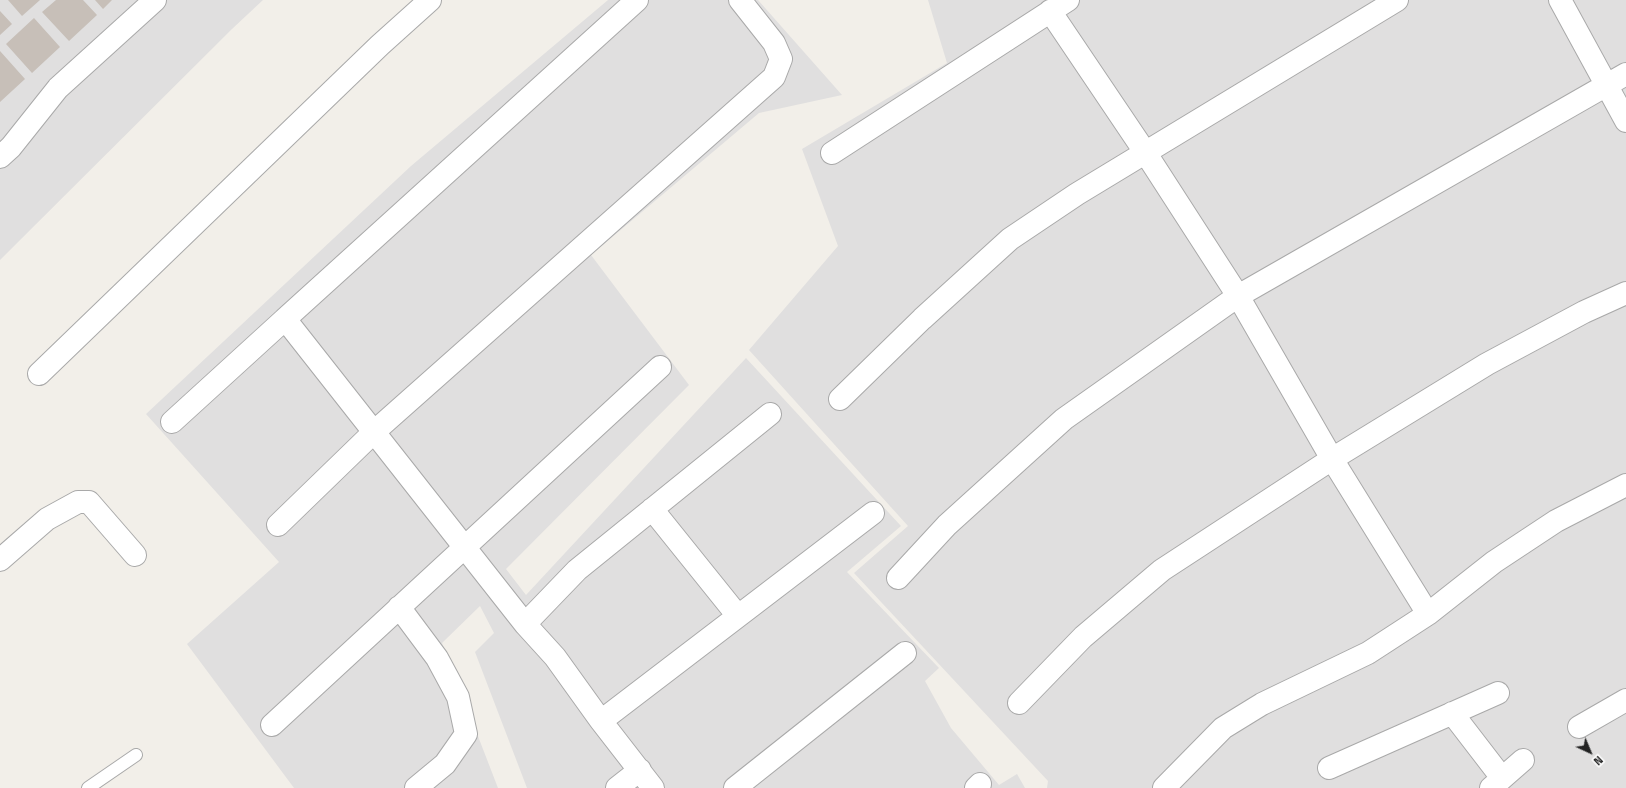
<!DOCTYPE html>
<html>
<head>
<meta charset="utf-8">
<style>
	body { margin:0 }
	#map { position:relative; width:1626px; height:788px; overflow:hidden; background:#f2efe9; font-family:"Titillium Web",sans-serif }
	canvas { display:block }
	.north { position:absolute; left:1570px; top:732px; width:40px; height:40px; -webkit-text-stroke:3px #fff; paint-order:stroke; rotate:136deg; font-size:11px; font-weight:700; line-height:16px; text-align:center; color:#222 }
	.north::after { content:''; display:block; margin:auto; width:14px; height:18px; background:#222; clip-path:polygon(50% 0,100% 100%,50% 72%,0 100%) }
</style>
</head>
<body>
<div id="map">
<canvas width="1626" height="788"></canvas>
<div class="north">N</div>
</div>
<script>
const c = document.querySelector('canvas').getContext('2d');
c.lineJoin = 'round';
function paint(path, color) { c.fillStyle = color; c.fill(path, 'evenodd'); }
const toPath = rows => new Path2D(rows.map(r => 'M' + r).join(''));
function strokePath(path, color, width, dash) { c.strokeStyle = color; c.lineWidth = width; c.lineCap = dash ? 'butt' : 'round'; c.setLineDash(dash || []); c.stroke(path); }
paint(toPath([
	[0,0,263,0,232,29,0,260],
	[608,0,758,0,842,95,759,113,591,255,689,385,506,569,526,595,746,358,901,526,847,572,939,668,925,681,951,728,999,785,1017,774,1025,788,527,788,475,652,494,633,480,606,442,643,498,788,294,788,187,644,279,562,146,414,411,166],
	[928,0,1626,0,1626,788,1047,788,1048,781,854,573,908,526,749,350,838,246,802,149,947,63]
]), '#e0dfdf');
paint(toPath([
	[8,0,40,0,22,16],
	[56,0,83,0,97,15,69,41,42,12],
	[95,0,112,0,103,9],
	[0,11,12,24,0,35],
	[34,18,60,47,32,73,6,44],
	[0,51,25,79,0,102]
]), '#c7bfb8');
const lane = toPath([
	[88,788,136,755]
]);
const street = toPath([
	[637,0,285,319,525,624,555,657,601,721,653,788],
	[1560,0,1626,121],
	[1050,11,1145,152,1238,296,1332,459,1428,614],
	[832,153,1068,0],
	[0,157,11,147,58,88,155,0],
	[39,374,380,45,430,0],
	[840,399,922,319,1010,239,1077,194,1397,0],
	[172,422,285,319],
	[652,509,738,616],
	[278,525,375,431,774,77,781,59,774,43,740,0],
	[0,560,47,519,78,502,89,502,135,555],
	[898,578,947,525,1064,419,1238,296,1626,74],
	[399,607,437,658,458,697,466,734,445,764,416,788],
	[525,624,577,570,770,414],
	[1019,703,1083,637,1162,570,1332,459,1487,364,1584,312,1626,293],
	[1452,713,1502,778],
	[601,721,873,513],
	[272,725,660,367],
	[1579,727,1626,700],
	[1329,768,1498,693],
	[617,788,640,770],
	[735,788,905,653],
	[976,788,980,784],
	[1164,788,1223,728,1262,704,1368,653,1428,614,1494,562,1556,521,1626,485],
	[1491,788,1523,760]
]);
strokePath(lane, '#a9a9a9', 14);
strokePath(street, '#a9a9a9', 24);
strokePath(lane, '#fff', 12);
strokePath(street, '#fff', 22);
</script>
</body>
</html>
